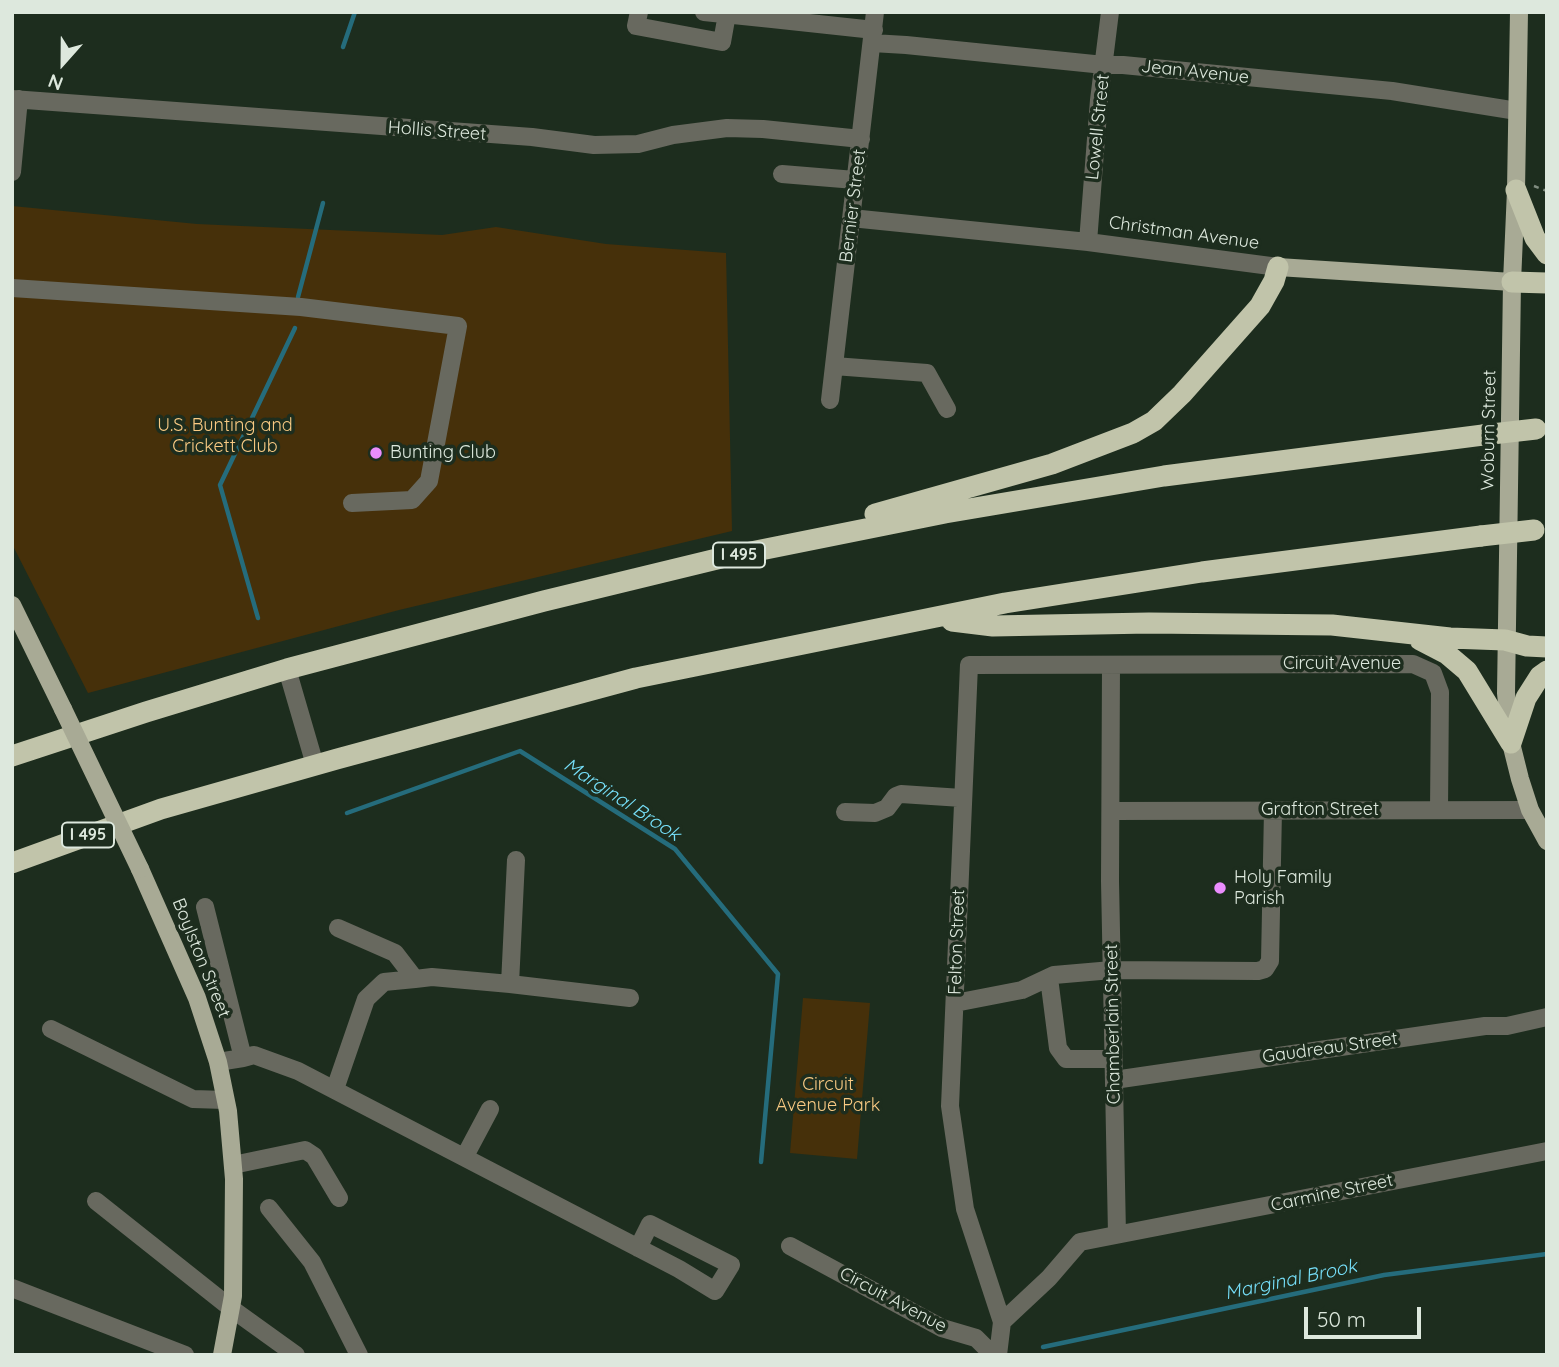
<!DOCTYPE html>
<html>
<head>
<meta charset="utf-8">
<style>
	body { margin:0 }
	#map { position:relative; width:1559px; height:1367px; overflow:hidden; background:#1d2d1e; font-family:Quicksand,sans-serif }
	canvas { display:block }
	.frame { position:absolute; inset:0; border:14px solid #dde8dd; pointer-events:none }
	.north { position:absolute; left:28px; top:28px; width:70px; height:70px; -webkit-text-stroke:5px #1d2d1e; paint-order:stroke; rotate:201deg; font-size:19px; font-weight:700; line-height:28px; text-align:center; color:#dde8dd }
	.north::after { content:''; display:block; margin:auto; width:24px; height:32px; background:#dde8dd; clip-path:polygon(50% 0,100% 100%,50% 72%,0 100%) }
	.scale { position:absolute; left:1304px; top:1307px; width:117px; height:32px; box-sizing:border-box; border:4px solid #dde8dd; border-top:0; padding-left:9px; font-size:21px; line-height:24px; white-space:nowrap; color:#dde8dd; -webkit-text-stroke:5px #1d2d1e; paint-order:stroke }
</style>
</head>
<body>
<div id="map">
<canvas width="1559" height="1367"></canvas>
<div class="frame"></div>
<div class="north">N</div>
<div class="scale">50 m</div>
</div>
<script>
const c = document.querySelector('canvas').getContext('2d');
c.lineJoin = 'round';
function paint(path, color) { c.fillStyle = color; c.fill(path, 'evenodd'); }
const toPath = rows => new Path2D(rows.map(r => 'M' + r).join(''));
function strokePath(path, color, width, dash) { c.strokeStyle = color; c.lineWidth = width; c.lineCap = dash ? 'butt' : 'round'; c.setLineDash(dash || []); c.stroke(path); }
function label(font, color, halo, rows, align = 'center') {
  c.font = font + ' Quicksand,sans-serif'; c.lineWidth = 7; c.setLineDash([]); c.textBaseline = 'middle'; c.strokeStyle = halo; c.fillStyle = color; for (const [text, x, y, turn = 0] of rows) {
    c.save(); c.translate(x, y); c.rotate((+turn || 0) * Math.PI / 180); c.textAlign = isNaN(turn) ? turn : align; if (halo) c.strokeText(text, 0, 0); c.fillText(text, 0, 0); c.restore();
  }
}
paint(toPath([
	[12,206,197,224,442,235,496,227,606,244,726,253,732,531,399,610,88,693,12,544],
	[803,998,870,1003,857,1159,790,1153]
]), '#46300a');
strokePath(toPath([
	[343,47,355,12],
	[298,297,323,203],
	[258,618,220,485,295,328],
	[347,813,520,751,675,849,778,974,761,1162],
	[1043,1347,1384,1275,1547,1254]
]), '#256c7c', 4.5);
strokePath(toPath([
	[1534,186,1547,191]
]), '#808d80', 2.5, [5, 5]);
strokePath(toPath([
	[639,12,636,26,722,42,727,14],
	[704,12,772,19],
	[772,12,772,19,874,30],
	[872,43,906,45,1104,65,1123,65,1392,91,1517,111],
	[12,99,532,137,594,145,638,144,673,135,727,128,763,129,861,139],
	[12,172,19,99],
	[782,174,855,180],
	[851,218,1088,242,1278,267],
	[1088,242,1099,100,1110,12],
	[12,288,301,307,458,326,429,481,412,500,352,503],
	[834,366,927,373,947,409],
	[830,400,875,12],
	[1111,665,1110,881,1117,1234],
	[287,669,315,765],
	[1111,811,1530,810],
	[845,812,875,813,887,808,896,796,901,794,962,798],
	[516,860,510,984,630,998],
	[205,907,243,1058,218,1062],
	[338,928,395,953,415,979,432,977,510,984],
	[1049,978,1058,1048,1066,1059,1113,1059],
	[955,1003,1022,990,1054,975,1112,970,1258,971,1265,969,1270,961,1273,810],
	[51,1029,193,1099,225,1100],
	[243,1058,254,1055,298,1071,679,1269,715,1291,731,1265,650,1224,638,1248],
	[1114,1080,1485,1026,1507,1026,1547,1017],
	[335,1089,366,999,384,982,415,979],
	[465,1156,490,1109],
	[233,1165,305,1150,314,1156,339,1198],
	[96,1201,232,1309,296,1355],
	[269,1208,312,1262,359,1355],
	[790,1246,942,1328,976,1338,993,1355],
	[12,1288,185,1355],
	[1002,1322,1049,1278,1080,1242,1547,1151],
	[998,1355,1002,1322,965,1209,950,1106,969,665,1413,664,1433,673,1440,692,1439,810]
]), '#68695f', 18);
strokePath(toPath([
	[1519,12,1516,190,1512,282,1506,693,1511,743,1520,779,1530,810,1547,841],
	[1278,267,1512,282],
	[12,605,63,709],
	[140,869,197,998,218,1062,228,1111,234,1179,233,1296,222,1355]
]), '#a8aa95', 18);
strokePath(toPath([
	[1516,190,1535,238,1547,254],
	[1512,282,1547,283],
	[875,514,1052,464,1133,433,1154,421,1182,394,1260,306,1274,281,1278,267],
	[952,621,993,626,1149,623,1332,625,1450,638,1505,640,1527,646,1547,647],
	[1420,640,1447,654,1467,671,1511,743],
	[1511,743,1526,698,1540,676,1547,671],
	[12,756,146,712,287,669,544,601,721,558,945,513,1164,476,1483,435],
	[12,863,161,809,337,759,636,678,1005,603,1202,572,1481,536]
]), '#c1c4aa', 21);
strokePath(toPath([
	[63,709,140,869]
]), '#a8aa95', 18);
strokePath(toPath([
	[1483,435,1536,429],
	[1481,536,1534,530]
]), '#c1c4aa', 21);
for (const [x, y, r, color] of [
	[376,453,7,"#ea8dfd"],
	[1220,888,7,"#ea8dfd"]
]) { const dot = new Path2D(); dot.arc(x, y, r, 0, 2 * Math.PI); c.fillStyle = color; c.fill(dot); strokePath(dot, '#1d2d1e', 2.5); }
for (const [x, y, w] of [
	[739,555,52],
	[88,835,52]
]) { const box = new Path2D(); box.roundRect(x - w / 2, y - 12.5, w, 25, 5); c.fillStyle = '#1d2d1e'; c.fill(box); strokePath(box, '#dde8dd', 2); }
label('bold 16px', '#dde8dd', null, [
	["I 495",739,555],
	["I 495",88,835]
]);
label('18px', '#dde8dd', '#1d2d1e', [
	["Jean Avenue",1195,72,6],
	["Lowell Street",1098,127,-84],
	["Hollis Street",437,131,4],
	["Bernier Street",853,206,-83],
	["Christman Avenue",1184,233,8],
	["Woburn Street",1489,430,-89],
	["Circuit Avenue",1342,664],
	["Grafton Street",1320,810],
	["Felton Street",957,942,-88],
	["Boylston Street",201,958,68],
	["Chamberlain Street",1113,1024,-91],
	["Gaudreau Street",1330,1048,-8],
	["Carmine Street",1332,1193,-12],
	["Circuit Avenue",893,1300,28]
]);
label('18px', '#f9ca83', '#1d2d1e', [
	["U.S. Bunting and",225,426],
	["Crickett Club",225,447],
	["Circuit",828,1085],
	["Avenue Park",828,1106]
]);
label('18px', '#dde8dd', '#1d2d1e', [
	["Bunting Club",390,453],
	["Holy Family",1234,878],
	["Parish",1234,899]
], 'left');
label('italic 19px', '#76dff9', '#1d2d1e', [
	["Marginal Brook",622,800,33],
	["Marginal Brook",1291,1280,-12]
]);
</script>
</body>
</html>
